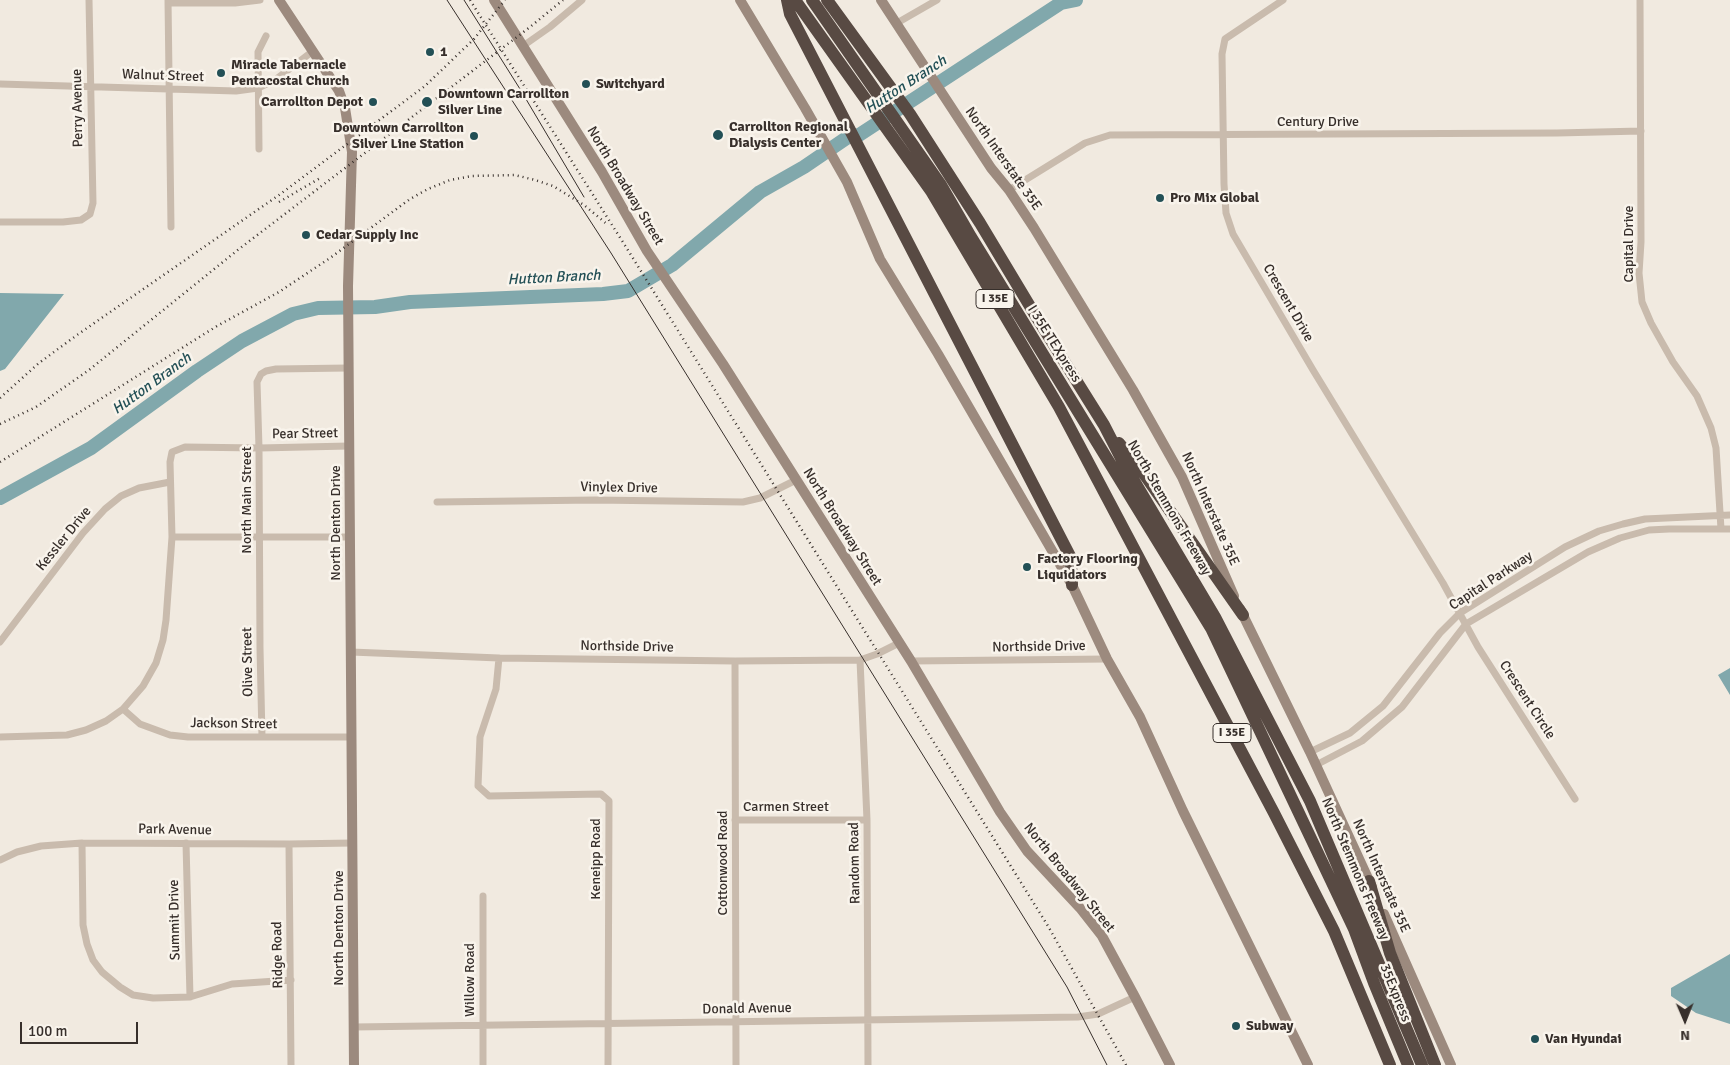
<!DOCTYPE html>
<html>
<head>
<meta charset="utf-8">
<style>
	body { margin:0 }
	#map { position:relative; width:1730px; height:1065px; overflow:hidden; background:#f1eae0; font-family:Signika,sans-serif }
	canvas { display:block }
	.north { position:absolute; left:1660px; top:995px; width:50px; height:50px; -webkit-text-stroke:4px #f9f4ec; paint-order:stroke; rotate:179deg; font-size:14px; font-weight:700; line-height:20px; text-align:center; color:#372f2b }
	.north::after { content:''; display:block; margin:auto; width:18px; height:22px; background:#372f2b; clip-path:polygon(50% 0,100% 100%,50% 72%,0 100%) }
	.scale { position:absolute; left:20px; top:1022px; width:118px; height:22px; box-sizing:border-box; border:2px solid #372f2b; border-top:0; padding-left:6px; font-size:15px; line-height:18px; white-space:nowrap; color:#372f2b; -webkit-text-stroke:4px #f9f4ec; paint-order:stroke }
</style>
</head>
<body>
<div id="map">
<canvas width="1730" height="1065"></canvas>
<div class="north">N</div>
<div class="scale">100 m</div>
</div>
<script>
const c = document.querySelector('canvas').getContext('2d');
c.lineJoin = 'round';
function paint(path, color) { c.fillStyle = color; c.fill(path, 'evenodd'); }
const toPath = rows => new Path2D(rows.map(r => 'M' + r).join(''));
function strokePath(path, color, width, dash) { c.strokeStyle = color; c.lineWidth = width; c.lineCap = dash ? 'butt' : 'round'; c.setLineDash(dash || []); c.stroke(path); }
function label(font, color, halo, rows, align = 'center') {
  c.font = font + ' Signika,sans-serif'; c.lineWidth = 5; c.setLineDash([]); c.textBaseline = 'middle'; c.strokeStyle = halo; c.fillStyle = color; for (const [text, x, y, turn = 0] of rows) {
    c.save(); c.translate(x, y); c.rotate((+turn || 0) * Math.PI / 180); c.textAlign = isNaN(turn) ? turn : align; if (halo) c.strokeText(text, 0, 0); c.fillText(text, 0, 0); c.restore();
  }
}
paint(toPath([
	[0,293,64,294,5,369,0,371],
	[1730,668,1730,695,1718,675],
	[1730,954,1730,1024,1696,1013,1671,996,1671,988]
]), '#81a8ac');
strokePath(toPath([
	[0,498,91,448,197,371,242,341,293,314,318,308,375,307,410,302,603,294,628,291,672,265,760,192,804,167,848,137,859,135,1061,3,1076,0]
]), '#81a8ac', 14);
strokePath(toPath([
	[168,0,171,227],
	[1283,0,1225,39,1222,54,1224,184,1226,213,1233,234,1313,370,1443,583,1478,647,1575,799],
	[1640,0,1641,242,1639,273,1642,302,1651,323,1673,362,1697,396,1711,428,1716,448,1721,529],
	[168,3,235,3,260,0],
	[897,23,937,0],
	[523,46,550,27,582,0],
	[0,84,236,91,258,88,275,80,313,51],
	[259,149,258,52,266,36],
	[1009,190,1085,143,1110,135,1557,133,1641,131],
	[0,222,63,222,81,220,90,214,93,203,89,0],
	[437,502,595,500,743,502,760,498,796,480],
	[172,537,350,537],
	[0,642,83,533,105,509,121,496,139,488,170,482],
	[351,652,499,658,735,661,860,660,877,654,899,643],
	[499,658,496,689,480,737,478,786,489,796,601,794,609,801,608,1065],
	[860,660,867,820,868,1065],
	[735,661,736,1065],
	[911,661,1107,659],
	[123,709,143,686,156,663,163,640,166,620,172,537,170,462,172,452,185,447,259,448,349,446],
	[0,737,67,735,86,730,106,721,123,709,140,724,170,735,188,737,352,737],
	[262,737,260,648,259,448,257,382,261,374,266,371,276,369,348,368],
	[1310,752,1350,733,1383,706,1440,633,1460,613,1565,547,1599,531,1623,524,1645,519,1730,515],
	[1316,765,1362,741,1402,707,1466,624,1588,552,1620,538,1649,530,1669,529,1730,529],
	[735,820,867,820],
	[82,843,83,925,87,944,93,960,102,972,120,987,133,995,153,998,190,997,232,984,291,980],
	[186,843,190,997],
	[289,844,291,1065],
	[0,860,17,852,41,846,82,843,289,844,353,843],
	[483,896,483,1065],
	[354,1027,1078,1017,1098,1014,1135,997]
]), '#c9bbad', 7);
strokePath(toPath([
	[279,0,339,91,345,108,352,152,348,286,354,1065],
	[494,0,602,172,647,251,723,364,911,661,1000,812,1027,851,1080,908,1102,936,1135,997,1170,1065],
	[740,0,805,108,847,182,880,259,938,354,1072,585,1107,659,1140,717,1183,811,1308,1065],
	[881,0,991,168,1009,190,1034,228,1133,390,1182,477,1234,596],
	[1240,609,1310,752,1372,887],
	[1384,914,1451,1065]
]), '#9c8a7e', 10);
strokePath(toPath([
	[787,0,790,14,1071,558,1072,585],
	[795,0,931,191,1059,407,1274,813,1334,931,1390,1065],
	[812,0,941,185,971,237,1211,628,1354,929,1374,983,1408,1065],
	[827,0,910,114,980,223,1034,313,1104,425,1123,462,1215,617,1310,801,1422,1065],
	[1119,443,1142,471,1243,615],
	[1369,881,1390,953,1435,1065]
]), '#584a43', 12);
strokePath(toPath([
	[447,0,611,253,1067,987,1107,1065],
	[464,0,520,89,584,197]
]), '#372f2b', 1);
strokePath(toPath([
	[470,0,631,255,1048,926,1126,1065],
	[279,202,322,177],
	[0,398,39,363,77,335,279,195,425,86,474,39,505,0],
	[0,424,36,407,89,370,239,249,530,27,563,0],
	[0,462,217,326,279,292,330,258,410,199,428,189,450,180,472,176,515,175,535,180,553,186,584,205,608,225]
]), '#372f2b', 2.5, [1, 4]);
for (const [x, y, r, color] of [
	[430,52,5,"#235056"],
	[221,73,5,"#235056"],
	[586,84,5,"#235056"],
	[373,102,5,"#235056"],
	[427,102,6,"#235056"],
	[718,135,6,"#235056"],
	[474,136,5,"#235056"],
	[1160,198,5,"#235056"],
	[306,235,5,"#235056"],
	[1027,567,5,"#235056"],
	[1236,1026,5,"#235056"],
	[1535,1039,5,"#235056"]
]) { const dot = new Path2D(); dot.arc(x, y, r, 0, 2 * Math.PI); c.fillStyle = color; c.fill(dot); strokePath(dot, '#f9f4ec', 2); }
for (const [x, y, w] of [
	[995,299,38],
	[1232,733,38]
]) { const box = new Path2D(); box.roundRect(x - w / 2, y - 9.5, w, 19, 4); c.fillStyle = '#f9f4ec'; c.fill(box); strokePath(box, '#372f2b', 1); }
label('bold 12px', '#372f2b', null, [
	["I 35E",995,299],
	["I 35E",1232,733]
]);
label('bold 14px', '#372f2b', '#f9f4ec', [
	["1",440,52],
	["Miracle Tabernacle",231,65],
	["Pentacostal Church",231,81],
	["Switchyard",596,84],
	["Downtown Carrollton",438,94],
	["Silver Line",438,110],
	["Carrollton Depot",363,102,"right"],
	["Carrollton Regional",729,127],
	["Dialysis Center",729,143],
	["Downtown Carrollton",464,128,"right"],
	["Silver Line Station",464,144,"right"],
	["Pro Mix Global",1170,198],
	["Cedar Supply Inc",316,235],
	["Factory Flooring",1037,559],
	["Liquidators",1037,575],
	["Subway",1246,1026],
	["Van Hyundai",1545,1039]
], 'left');
label('14px', '#372f2b', '#f9f4ec', [
	["Walnut Street",163,76,2],
	["Perry Avenue",78,108,-91],
	["Century Drive",1318,122],
	["North Interstate 35E",1003,159,55],
	["North Broadway Street",625,186,59],
	["Capital Drive",1629,244,-90],
	["Crescent Drive",1288,303,60],
	["I 35E TEXpress",1054,344,58],
	["Pear Street",305,434,-1],
	["Vinylex Drive",619,488,1],
	["North Main Street",247,500,-90],
	["North Stemmons Freeway",1169,508,60],
	["North Interstate 35E",1210,509,66],
	["North Denton Drive",336,523,-90],
	["North Broadway Street",842,527,58],
	["Kessler Drive",64,539,-51],
	["Capital Parkway",1491,581,-33],
	["Northside Drive",627,647,1],
	["Northside Drive",1039,647,-1],
	["Olive Street",248,662,-91],
	["Crescent Circle",1527,700,57],
	["Jackson Street",234,724,1],
	["Carmen Street",786,807],
	["Park Avenue",175,830,1],
	["Keneipp Road",596,859,-90],
	["Cottonwood Road",723,863,-90],
	["Random Road",855,863,-91],
	["North Stemmons Freeway",1355,869,67],
	["North Interstate 35E",1381,876,66],
	["North Broadway Street",1069,878,51],
	["Summit Drive",175,920,-91],
	["North Denton Drive",339,928,-90],
	["Ridge Road",278,955,-91],
	["Willow Road",470,980,-90],
	["35Express",1395,993,68],
	["Donald Avenue",747,1009,-1]
]);
label('italic 15px', '#235056', '#f9f4ec', [
	["Hutton Branch",906,85,-33],
	["Hutton Branch",554,278,-3],
	["Hutton Branch",152,384,-36]
]);
</script>
</body>
</html>
